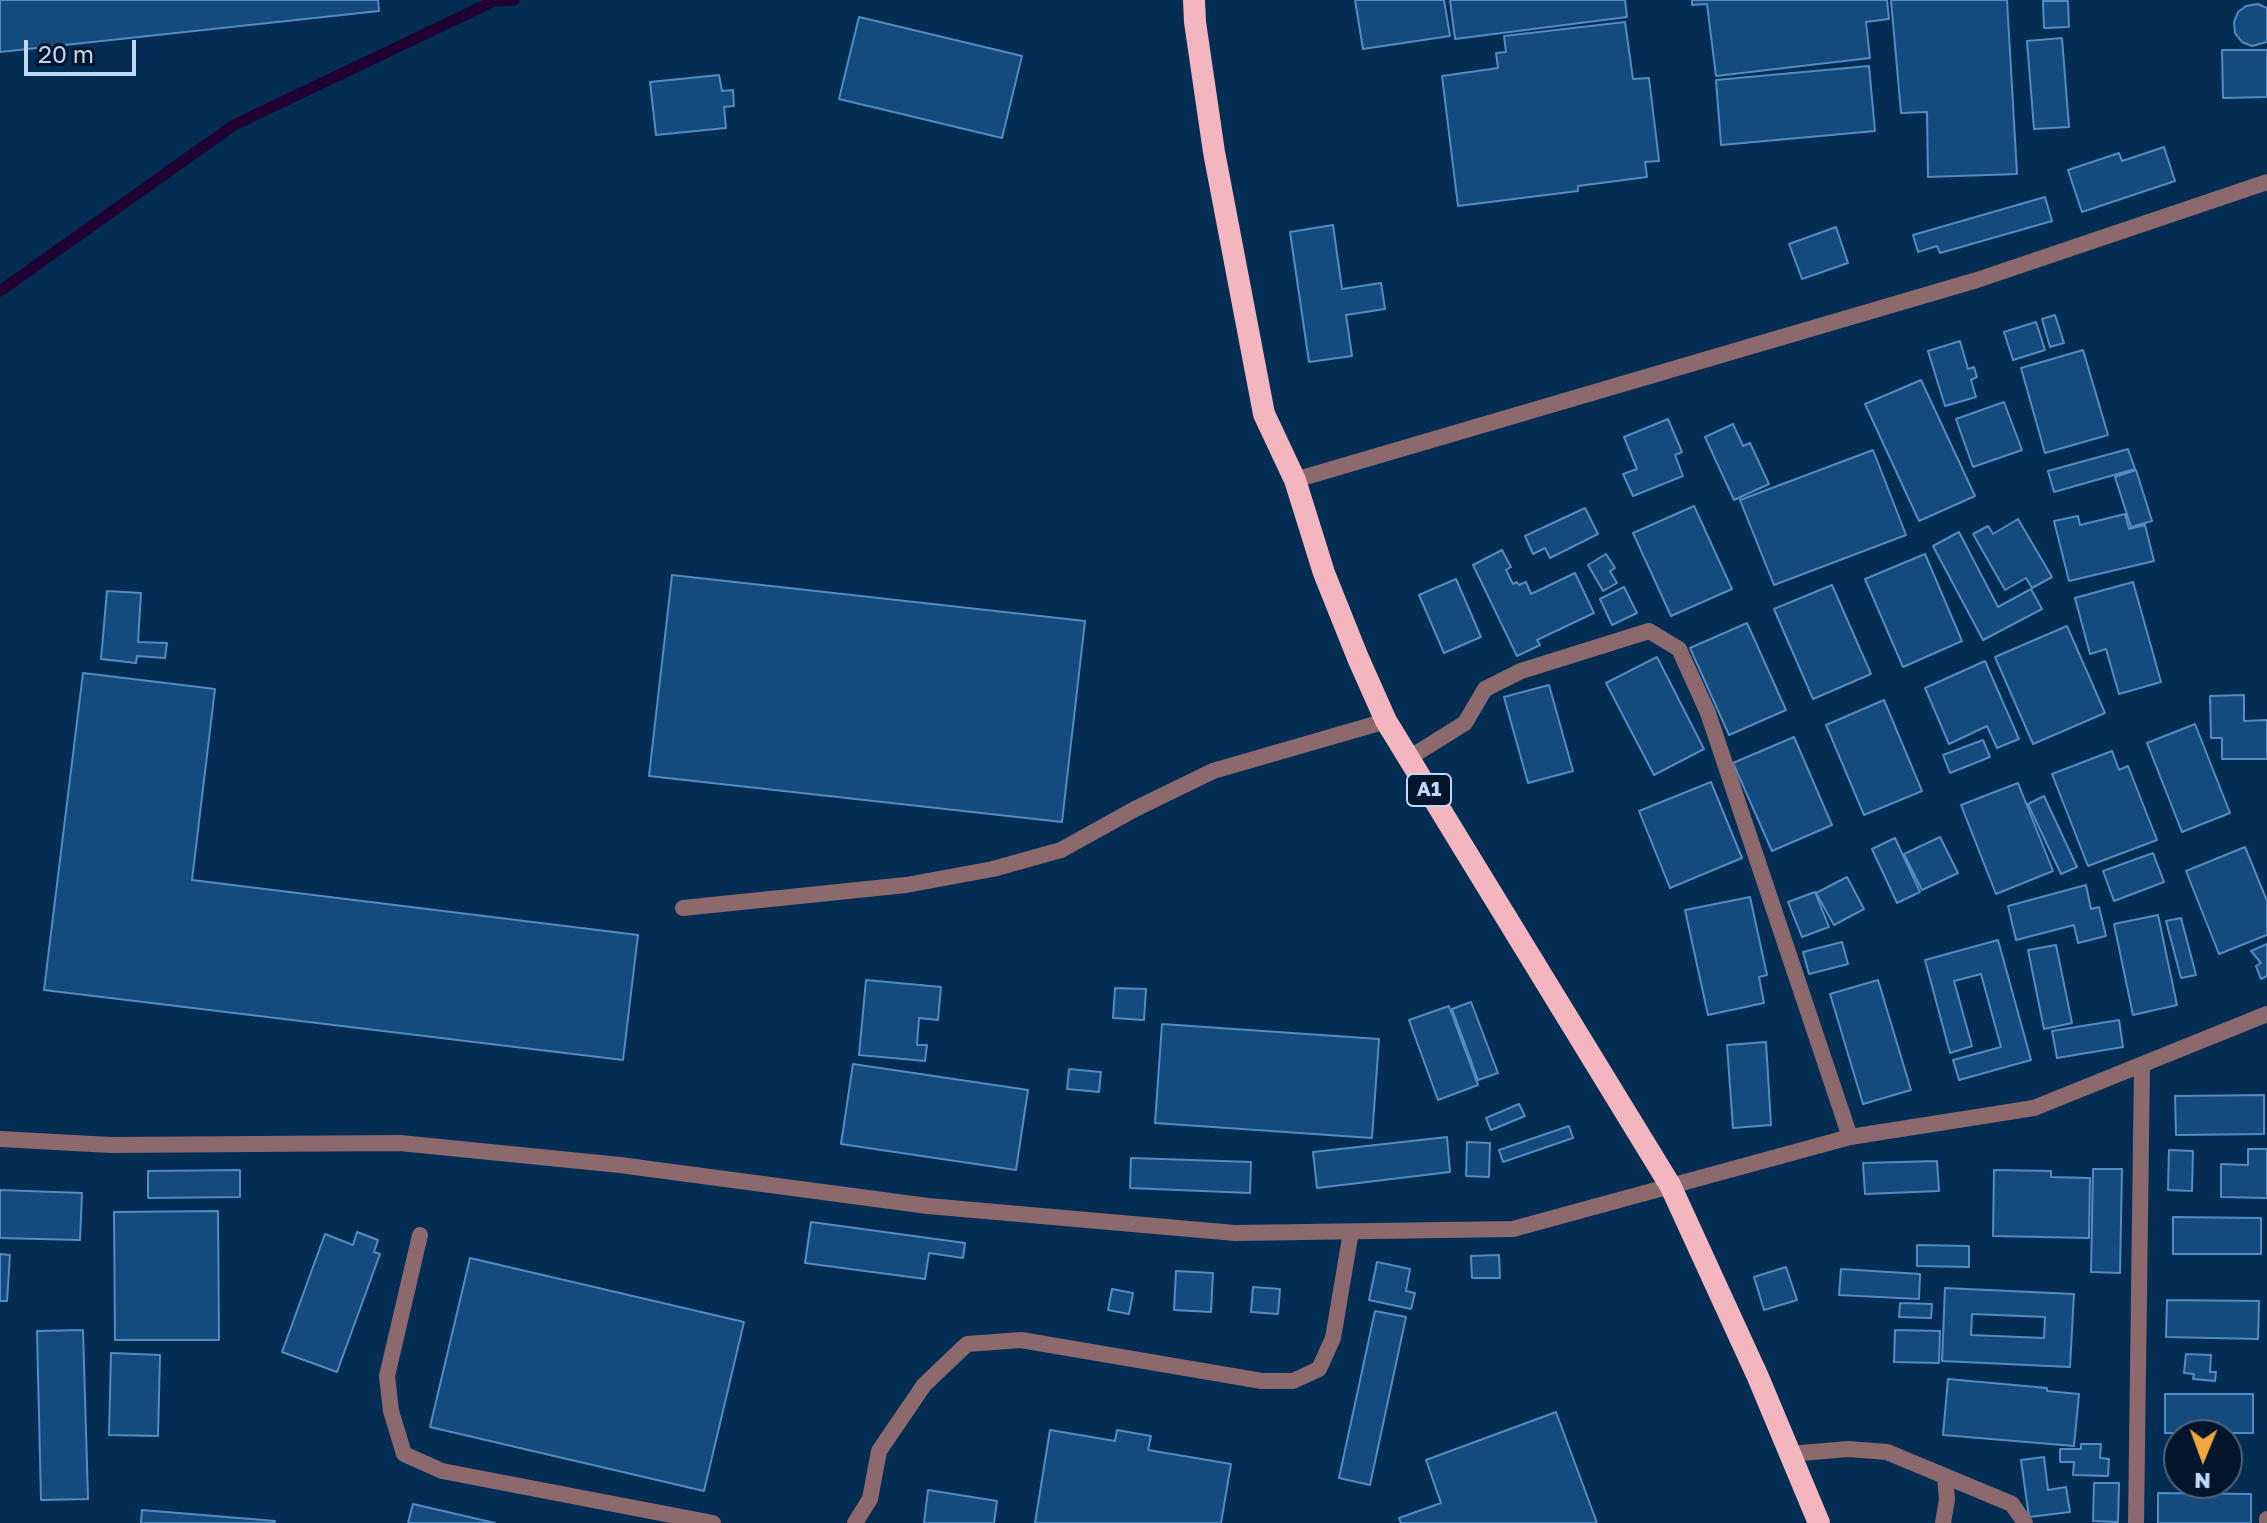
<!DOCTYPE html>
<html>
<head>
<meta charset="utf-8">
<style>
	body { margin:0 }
	#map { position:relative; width:2267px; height:1523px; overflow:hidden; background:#032d52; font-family:"Golos Text",sans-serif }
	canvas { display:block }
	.north { position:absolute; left:2163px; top:1419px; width:80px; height:80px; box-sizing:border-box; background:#02152a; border:2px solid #4d637c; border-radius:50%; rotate:181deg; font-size:22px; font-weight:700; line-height:32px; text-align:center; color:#bed9f7 }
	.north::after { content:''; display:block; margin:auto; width:28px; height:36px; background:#f1a63f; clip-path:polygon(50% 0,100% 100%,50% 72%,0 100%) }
	.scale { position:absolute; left:24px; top:40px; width:112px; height:36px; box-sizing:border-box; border:4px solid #bed9f7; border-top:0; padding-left:10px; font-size:24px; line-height:28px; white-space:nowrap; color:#bed9f7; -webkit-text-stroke:6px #02152a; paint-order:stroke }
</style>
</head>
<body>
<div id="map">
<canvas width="2267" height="1523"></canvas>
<div class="north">N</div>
<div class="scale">20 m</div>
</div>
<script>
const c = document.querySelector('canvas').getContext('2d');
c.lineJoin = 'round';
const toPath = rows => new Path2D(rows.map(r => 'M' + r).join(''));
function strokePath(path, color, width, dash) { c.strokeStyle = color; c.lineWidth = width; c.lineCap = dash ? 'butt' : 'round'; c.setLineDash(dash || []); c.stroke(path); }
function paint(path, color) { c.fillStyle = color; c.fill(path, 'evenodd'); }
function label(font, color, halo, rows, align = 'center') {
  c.font = font + ' "Golos Text",sans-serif'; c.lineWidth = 7; c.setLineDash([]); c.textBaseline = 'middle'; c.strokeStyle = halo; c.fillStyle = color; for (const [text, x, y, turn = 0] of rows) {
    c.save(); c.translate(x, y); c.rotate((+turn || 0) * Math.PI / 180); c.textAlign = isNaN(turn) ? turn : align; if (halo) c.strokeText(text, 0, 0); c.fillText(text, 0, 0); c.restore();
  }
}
strokePath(toPath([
	[0,291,234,125,494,1,514,0]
]), '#1f0031', 11);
const building = toPath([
	[0,0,378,0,379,11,0,52,0,0],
	[1355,0,1444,0,1450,36,1363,49,1355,0],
	[1450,0,1625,0,1627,17,1455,39,1450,0],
	[1692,0,1887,0,1889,19,1866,22,1870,58,1716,76,1707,4,1692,5,1692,0],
	[1891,0,2007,0,2017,174,1928,177,1927,112,1901,113,1891,0],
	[2043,1,2068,1,2069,27,2044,28,2043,1],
	[2258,4,2267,8,2267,42,2252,46,2242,42,2235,33,2234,22,2238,12,2246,6,2258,4],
	[859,17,1022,56,1002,138,839,99,859,17],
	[1625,22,1633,79,1649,78,1659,161,1645,162,1647,177,1578,186,1578,191,1458,206,1442,76,1498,68,1496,53,1506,52,1504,36,1625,22],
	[2062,38,2069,127,2034,129,2027,41,2062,38],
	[2222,50,2267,50,2267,97,2223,98,2222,50],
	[1869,66,1875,131,1721,145,1716,80,1869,66],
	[719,75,722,91,733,90,734,106,724,107,726,128,656,135,650,82,719,75],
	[2164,147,2175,181,2082,212,2068,170,2119,153,2122,161,2164,147],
	[2045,197,2052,221,1940,253,1937,246,1918,252,1913,235,2045,197],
	[1333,225,1342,289,1381,283,1385,309,1346,315,1352,356,1309,362,1290,232,1333,225],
	[1836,227,1848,263,1802,279,1789,244,1836,227],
	[2055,315,2064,343,2050,347,2042,319,2055,315],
	[2036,322,2045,350,2013,360,2004,332,2036,322],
	[1960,341,1968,369,1974,367,1977,377,1971,380,1976,397,1945,406,1928,351,1960,341],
	[2083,350,2108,435,2045,453,2021,368,2083,350],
	[1921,380,1975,496,1919,521,1865,404,1921,380],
	[2004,402,2022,450,1973,467,1956,419,2004,402],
	[1668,419,1682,452,1675,455,1683,476,1633,496,1623,474,1637,469,1624,437,1668,419],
	[1733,424,1743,446,1750,443,1769,484,1734,500,1705,437,1733,424],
	[2128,449,2135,469,2054,492,2048,471,2128,449],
	[1873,450,1906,535,1774,585,1740,500,1873,450],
	[2136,470,2152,521,2131,527,2115,477,2136,470],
	[1694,506,1732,589,1671,616,1633,533,1694,506],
	[1585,508,1598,534,1550,558,1545,548,1533,554,1525,536,1585,508],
	[2125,514,2129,529,2145,525,2154,561,2069,581,2054,521,2078,516,2080,525,2125,514],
	[2018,519,2052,577,2032,588,2026,578,2005,590,1973,534,1988,526,1993,534,2018,519],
	[1959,532,1998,607,2031,589,2042,609,1983,640,1933,546,1959,532],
	[1502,550,1511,567,1506,570,1513,584,1517,582,1519,585,1526,582,1531,594,1575,573,1594,613,1537,640,1540,645,1517,656,1473,565,1502,550],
	[1606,554,1615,568,1610,571,1617,583,1603,591,1588,565,1606,554],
	[1925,554,1962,641,1903,667,1865,579,1925,554],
	[672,575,1085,621,1062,822,649,776,672,575],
	[1456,579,1481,637,1444,653,1419,595,1456,579],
	[2133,582,2161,682,2119,694,2106,649,2090,654,2075,598,2133,582],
	[1832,585,1871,674,1813,699,1774,609,1832,585],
	[1624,587,1637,613,1612,625,1600,599,1624,587],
	[107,591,141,593,138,642,167,643,165,658,137,656,136,663,101,659,107,591],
	[1747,623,1786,710,1729,735,1690,648,1747,623],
	[2067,626,2105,713,2033,744,1995,657,2067,626],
	[1657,657,1704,749,1654,775,1606,683,1657,657],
	[1985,661,2019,739,1997,748,1987,726,1949,744,1925,688,1985,661],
	[83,673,215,689,192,880,638,935,623,1060,44,990,83,673],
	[1549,685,1573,771,1528,783,1504,697,1549,685],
	[2244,695,2244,721,2267,720,2267,759,2222,759,2222,738,2211,738,2210,696,2244,695],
	[1884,700,1922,791,1864,815,1826,725,1884,700],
	[2195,724,2230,813,2182,832,2147,743,2195,724],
	[1794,737,1832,825,1772,851,1733,763,1794,737],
	[1983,740,1990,757,1950,773,1943,755,1983,740],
	[2112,751,2119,770,2128,766,2157,840,2088,866,2052,774,2112,751],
	[1711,782,1742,858,1670,888,1639,811,1711,782],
	[2018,783,2053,871,1996,894,1961,805,2018,783],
	[2044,796,2077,867,2061,874,2028,804,2044,796],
	[1940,837,1958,873,1922,890,1904,854,1940,837],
	[1895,838,1920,892,1897,903,1872,849,1895,838],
	[2245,847,2267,901,2267,935,2219,954,2186,871,2245,847],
	[2153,853,2164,882,2114,901,2103,871,2153,853],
	[1847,877,1864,909,1834,925,1816,893,1847,877],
	[2086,885,2091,909,2099,907,2106,936,2078,943,2074,925,2016,940,2008,906,2086,885],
	[1815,892,1829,927,1802,937,1788,902,1815,892],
	[1750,897,1767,975,1759,977,1764,1003,1708,1015,1685,910,1750,897],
	[2158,915,2177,1005,2133,1015,2114,924,2158,915],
	[2181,918,2196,975,2181,978,2166,921,2181,918],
	[1998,940,2031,1060,1959,1080,1953,1060,2001,1047,1981,974,1954,981,1972,1046,1950,1053,1925,960,1998,940],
	[1842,942,1848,964,1809,974,1803,952,1842,942],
	[2267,944,2267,976,2261,979,2256,966,2261,963,2251,951,2267,944],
	[2056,945,2072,1023,2044,1029,2028,950,2056,945],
	[866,980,941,987,938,1020,919,1018,917,1045,927,1045,925,1061,859,1055,866,980],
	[1878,980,1911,1090,1863,1104,1830,994,1878,980],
	[1115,988,1146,989,1144,1020,1113,1018,1115,988],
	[1471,1002,1498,1073,1478,1080,1452,1009,1471,1002],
	[1449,1006,1478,1085,1438,1100,1409,1020,1449,1006],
	[2119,1020,2123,1047,2057,1058,2052,1031,2119,1020],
	[1162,1024,1379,1039,1372,1138,1155,1123,1162,1024],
	[1766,1042,1771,1125,1733,1128,1727,1045,1766,1042],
	[853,1064,1028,1090,1016,1170,841,1144,853,1064],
	[1069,1069,1101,1072,1099,1092,1067,1089,1069,1069],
	[2264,1095,2264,1134,2176,1135,2175,1096,2264,1095],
	[1519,1104,1525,1116,1491,1130,1486,1118,1519,1104],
	[1569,1126,1573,1138,1503,1162,1499,1150,1569,1126],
	[1447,1137,1450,1172,1317,1188,1313,1152,1447,1137],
	[1467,1142,1490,1143,1489,1177,1466,1176,1467,1142],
	[2248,1149,2267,1149,2267,1198,2221,1197,2221,1164,2248,1165,2248,1149],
	[2169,1150,2193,1151,2192,1191,2168,1190,2169,1150],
	[1131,1158,1251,1162,1250,1193,1130,1188,1131,1158],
	[1937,1161,1939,1191,1865,1194,1863,1163,1937,1161],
	[2093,1169,2122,1169,2120,1273,2091,1272,2093,1169],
	[240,1170,240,1197,148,1198,148,1171,240,1170],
	[1994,1170,2051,1171,2051,1177,2090,1178,2089,1238,1993,1236,1994,1170],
	[0,1190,82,1193,80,1240,0,1238,0,1190],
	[218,1211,219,1340,115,1340,114,1212,218,1211],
	[2173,1217,2261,1218,2261,1254,2173,1254,2173,1217],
	[811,1222,965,1243,963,1258,929,1253,925,1279,805,1263,811,1222],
	[357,1232,378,1240,374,1252,380,1254,337,1372,282,1352,325,1234,353,1245,357,1232],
	[1917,1245,1969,1246,1969,1267,1917,1266,1917,1245],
	[0,1254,10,1255,7,1301,0,1301,0,1254],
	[1499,1255,1500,1278,1472,1278,1471,1256,1499,1255],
	[470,1258,744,1322,704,1491,430,1427,470,1258],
	[1377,1262,1410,1269,1406,1291,1415,1293,1411,1309,1369,1300,1377,1262],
	[1786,1267,1797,1300,1764,1310,1754,1277,1786,1267],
	[1841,1269,1920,1274,1919,1299,1839,1295,1841,1269],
	[1176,1271,1213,1273,1211,1312,1174,1310,1176,1271],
	[1253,1287,1280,1289,1278,1314,1251,1312,1253,1287],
	[1945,1288,2074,1294,2070,1367,1942,1361,1945,1288],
	[1972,1314,2045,1317,2044,1338,1971,1335,1972,1314],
	[1112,1289,1133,1293,1129,1314,1108,1310,1112,1289],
	[2167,1300,2259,1301,2258,1339,2166,1337,2167,1300],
	[1900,1303,1932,1304,1931,1318,1899,1317,1900,1303],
	[1375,1311,1406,1317,1370,1485,1339,1478,1375,1311],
	[83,1330,88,1499,41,1500,37,1331,83,1330],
	[1895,1330,1940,1331,1939,1363,1894,1362,1895,1330],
	[111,1353,160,1355,158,1436,109,1435,111,1353],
	[2186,1354,2211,1355,2210,1372,2216,1372,2215,1381,2193,1379,2194,1374,2184,1373,2186,1354],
	[1948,1379,2047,1388,2047,1391,2079,1394,2074,1446,1943,1435,1948,1379],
	[2165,1394,2253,1394,2253,1433,2165,1433,2165,1394],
	[1556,1412,1597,1523,1401,1523,1399,1518,1441,1503,1426,1460,1556,1412],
	[1050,1430,1115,1441,1117,1430,1151,1436,1148,1450,1231,1464,1221,1523,1035,1523,1050,1430],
	[2081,1444,2101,1444,2100,1458,2109,1459,2108,1476,2073,1475,2074,1462,2060,1462,2060,1449,2081,1449,2081,1444],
	[2044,1457,2048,1490,2066,1487,2070,1512,2029,1517,2021,1460,2044,1457],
	[2094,1483,2119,1483,2118,1522,2093,1521,2094,1483],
	[928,1490,997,1501,994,1523,924,1523,928,1490],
	[2158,1493,2251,1494,2251,1523,2158,1523,2158,1493],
	[413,1504,495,1523,408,1523,413,1504],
	[142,1510,275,1521,274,1523,141,1523,142,1510]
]);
paint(building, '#144a7c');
strokePath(building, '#568bc2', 2);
strokePath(toPath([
	[420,1235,387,1376,391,1411,404,1454,442,1471,713,1523],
	[1790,1454,1848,1449,1887,1452,2012,1504,2025,1523],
	[855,1523,870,1499,879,1451,924,1385,967,1344,1021,1340,1262,1381,1293,1381,1319,1369,1333,1338,1351,1232],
	[1943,1523,1947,1499,1945,1477]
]), '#8c696d', 16);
strokePath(toPath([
	[1295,480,1977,280,2267,182],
	[1409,758,1465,723,1485,689,1521,671,1649,631,1679,649,1708,713,1850,1137],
	[683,908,906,885,993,869,1061,850,1135,809,1213,771,1386,721],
	[0,1139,111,1145,400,1143,620,1165,928,1206,1235,1233,1513,1229,1850,1137,2034,1108,2267,1014],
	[2136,1523,2142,1065],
	[2267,1523,2267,1519]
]), '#8c696d', 16);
strokePath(toPath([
	[1194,0,1195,22,1214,152,1264,414,1295,480,1324,573,1358,658,1386,721,1670,1185,1758,1377,1819,1523]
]), '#f4b6be', 22);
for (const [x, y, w] of [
	[1429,790,44]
]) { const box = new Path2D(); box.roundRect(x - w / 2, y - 16, w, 32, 6); c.fillStyle = '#02152a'; c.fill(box); strokePath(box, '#bed9f7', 2); }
label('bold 20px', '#bed9f7', null, [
	["A1",1429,790]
]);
</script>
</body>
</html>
